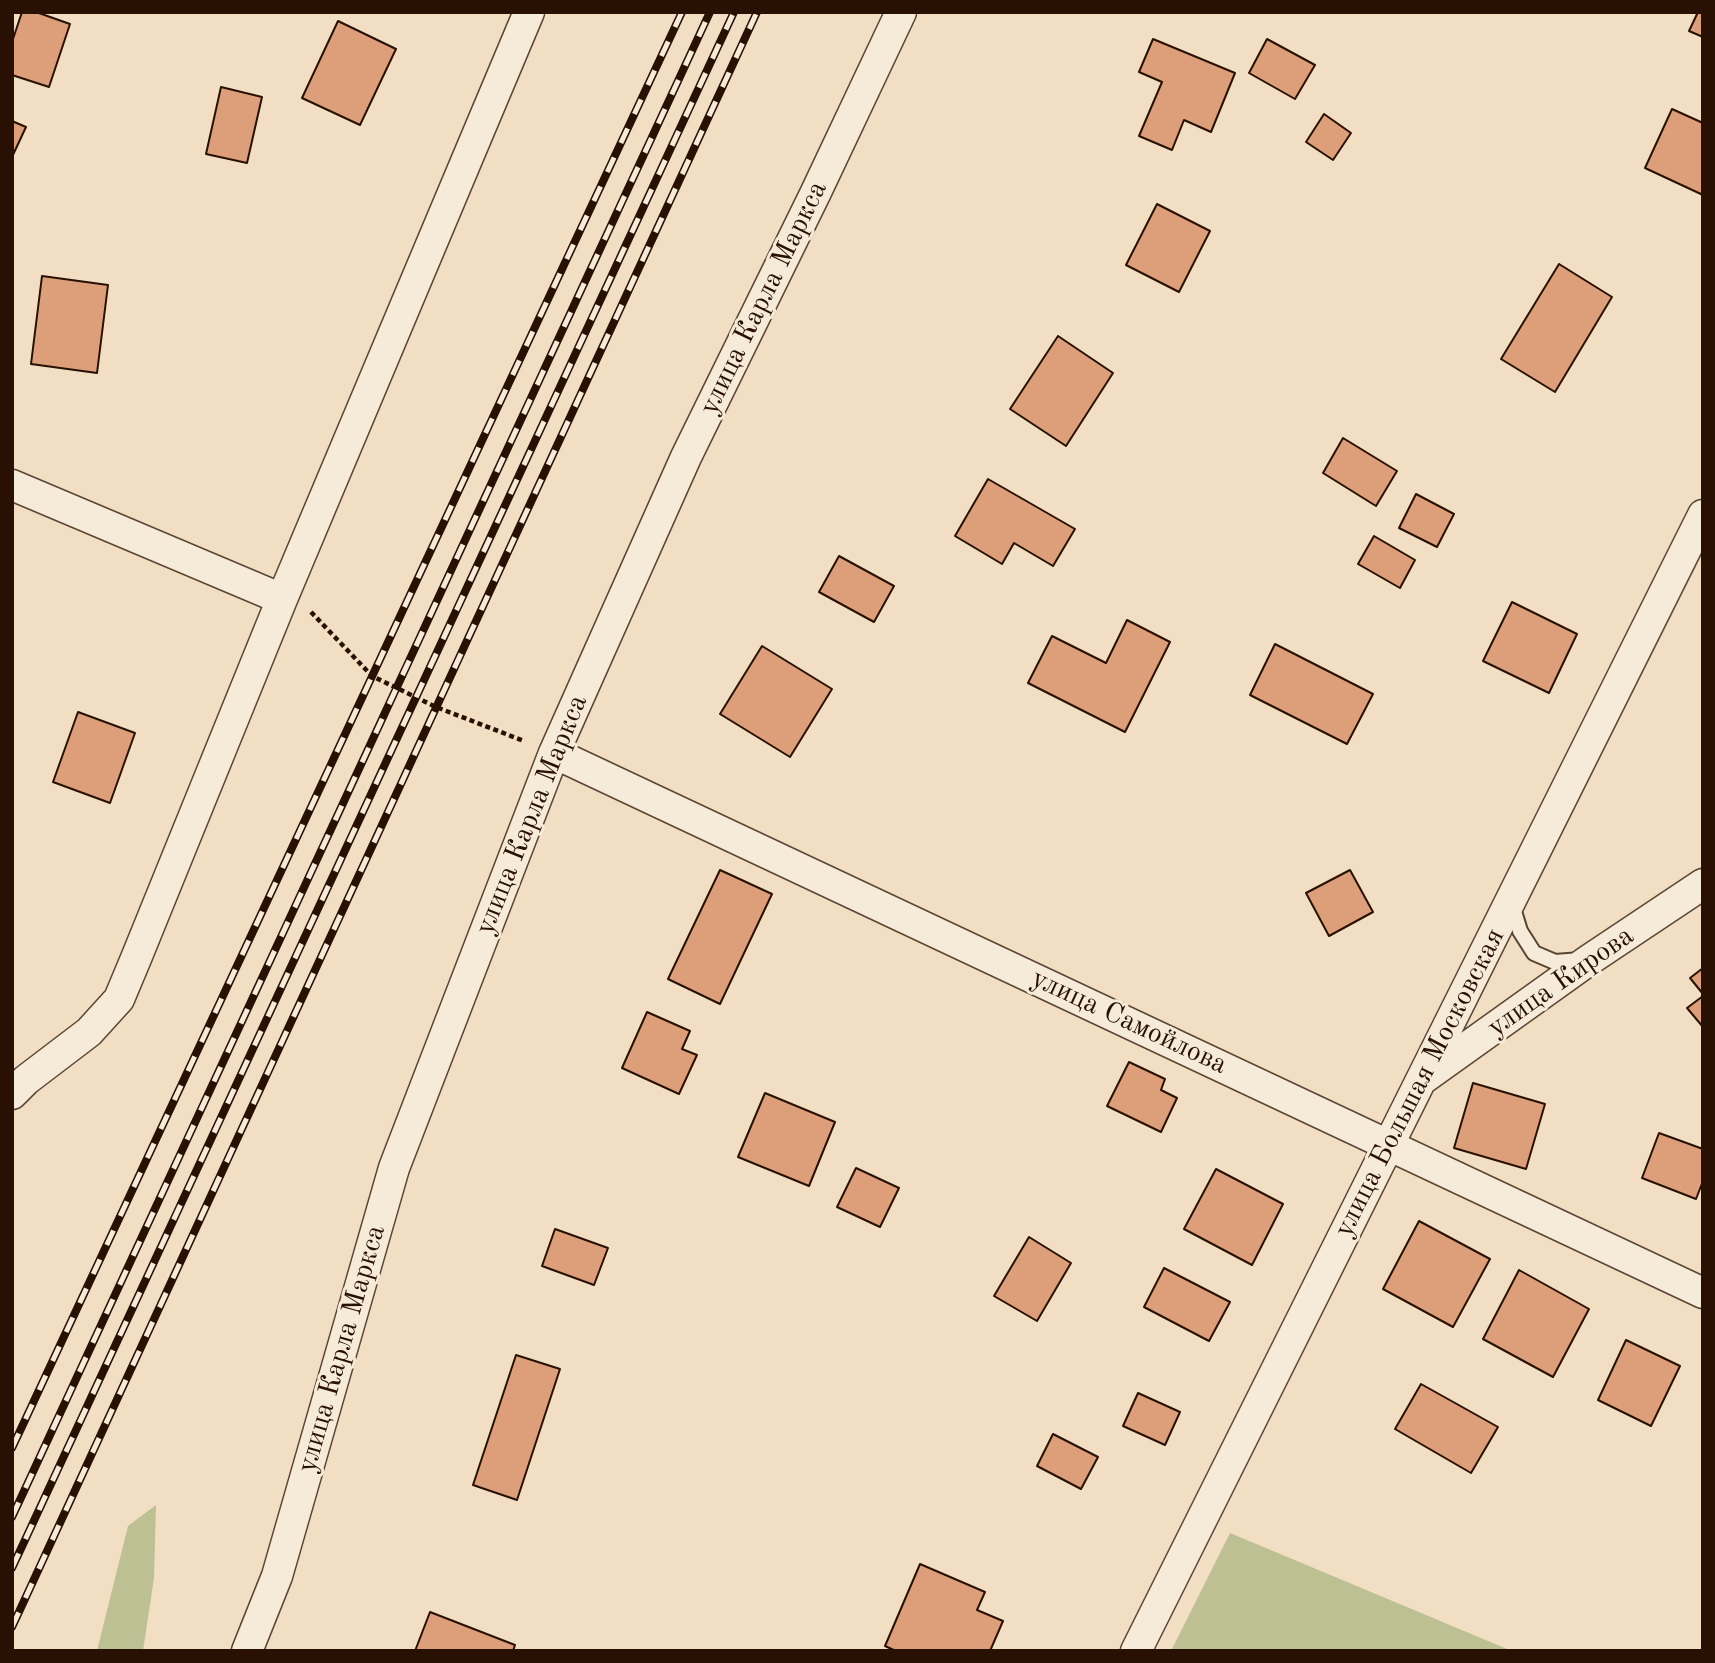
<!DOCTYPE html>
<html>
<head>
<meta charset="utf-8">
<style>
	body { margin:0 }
	#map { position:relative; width:1715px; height:1663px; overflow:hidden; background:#f1dec3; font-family:"Old Standard TT",serif }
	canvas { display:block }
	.frame { position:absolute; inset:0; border:14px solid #281002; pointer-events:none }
</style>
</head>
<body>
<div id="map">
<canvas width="1715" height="1663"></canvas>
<div class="frame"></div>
</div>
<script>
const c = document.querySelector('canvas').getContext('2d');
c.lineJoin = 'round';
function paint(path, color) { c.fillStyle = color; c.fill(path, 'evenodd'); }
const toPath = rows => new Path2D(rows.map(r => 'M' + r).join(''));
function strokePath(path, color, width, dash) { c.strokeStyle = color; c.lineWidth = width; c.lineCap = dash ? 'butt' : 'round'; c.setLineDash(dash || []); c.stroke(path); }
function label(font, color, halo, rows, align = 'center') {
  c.font = font + ' "Old Standard TT",serif'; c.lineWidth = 6; c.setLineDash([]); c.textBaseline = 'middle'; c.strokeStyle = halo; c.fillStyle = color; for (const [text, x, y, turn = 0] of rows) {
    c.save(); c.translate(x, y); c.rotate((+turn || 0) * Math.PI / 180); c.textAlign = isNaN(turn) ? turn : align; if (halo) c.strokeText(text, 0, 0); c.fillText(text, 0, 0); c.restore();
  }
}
paint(toPath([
	[156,1505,154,1578,143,1651,97,1651,128,1526],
	[1230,1533,1512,1651,1171,1651]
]), '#bdc092');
const building = toPath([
	[22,12,36,12,70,24,49,87,12,75,12,42,22,12],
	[1698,12,1703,12,1703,37,1689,31,1698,12],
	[338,21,396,49,360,125,302,98,338,21],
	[1153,39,1235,73,1211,132,1184,120,1172,150,1139,136,1162,82,1139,72,1153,39],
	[1267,39,1315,65,1295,99,1249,73,1267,39],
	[221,87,262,97,247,163,206,154,221,87],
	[1672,109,1703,123,1703,195,1645,168,1672,109],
	[1324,114,1351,133,1333,160,1306,142,1324,114],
	[12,121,26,127,12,157,12,121],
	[1157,204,1210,231,1179,292,1126,265,1157,204],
	[1559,264,1612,297,1555,392,1501,359,1559,264],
	[42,276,108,285,97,373,31,364,42,276],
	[1058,336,1113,373,1066,446,1010,409,1058,336],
	[1343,438,1397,471,1376,506,1323,473,1343,438],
	[988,479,1075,529,1053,566,1014,543,1002,564,955,536,988,479],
	[1416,494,1454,514,1437,547,1399,528,1416,494],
	[1374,536,1415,560,1400,588,1358,564,1374,536],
	[839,556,894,586,874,622,819,592,839,556],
	[1512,602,1577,634,1549,693,1483,661,1512,602],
	[1127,620,1170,642,1125,732,1028,683,1052,636,1106,663,1127,620],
	[1275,644,1373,694,1347,744,1250,695,1275,644],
	[762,646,832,689,790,757,720,714,762,646],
	[78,712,135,733,110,803,53,782,78,712],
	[720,870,772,894,720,1004,668,979,720,870],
	[1350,870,1373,912,1329,936,1306,893,1350,870],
	[1703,968,1703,994,1690,978,1703,968],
	[1703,996,1703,1027,1687,1008,1703,996],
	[647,1012,690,1031,682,1049,697,1055,679,1094,622,1068,647,1012],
	[1129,1062,1165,1079,1161,1090,1177,1098,1161,1132,1107,1106,1129,1062],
	[1473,1083,1545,1104,1526,1169,1454,1148,1473,1083],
	[765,1093,835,1122,809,1186,738,1157,765,1093],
	[1659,1133,1703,1149,1703,1181,1696,1199,1642,1178,1659,1133],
	[856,1168,899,1188,880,1227,837,1207,856,1168],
	[1216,1169,1283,1204,1252,1265,1184,1229,1216,1169],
	[1419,1221,1490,1259,1453,1327,1383,1289,1419,1221],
	[555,1229,608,1248,594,1285,542,1266,555,1229],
	[1029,1237,1071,1263,1037,1321,994,1296,1029,1237],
	[1164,1268,1230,1302,1209,1341,1144,1307,1164,1268],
	[1519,1270,1589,1309,1553,1377,1483,1339,1519,1270],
	[1626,1340,1680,1366,1651,1426,1598,1400,1626,1340],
	[516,1355,560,1369,517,1500,473,1485,516,1355],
	[1421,1384,1498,1427,1471,1473,1395,1429,1421,1384],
	[1138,1393,1180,1412,1165,1445,1123,1426,1138,1393],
	[1053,1434,1098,1457,1081,1489,1037,1466,1053,1434],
	[920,1564,985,1592,977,1610,1003,1621,990,1651,896,1651,885,1646,920,1564],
	[430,1612,515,1645,513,1651,415,1651,430,1612]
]);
paint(building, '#dc9f79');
strokePath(building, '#281002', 2);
const service = toPath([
	[1512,905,1520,931,1534,953,1555,962,1581,960]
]);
const minor = toPath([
	[12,485,282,599],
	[554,753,1703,1293],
	[1424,1078,1589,960,1703,884],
	[12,1094,26,1080,89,1032,119,999,137,956,282,599,529,12],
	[247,1651,277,1576,394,1168,554,753,686,457,816,192,901,12],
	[1136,1651,1703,515]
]);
strokePath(service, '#5a4432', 18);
strokePath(minor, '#5a4432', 33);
strokePath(toPath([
	[311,612,372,676,436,707,524,741]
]), '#281002', 4.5, [5, 3.5]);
strokePath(service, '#f6ead8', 14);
strokePath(minor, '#f6ead8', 30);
const rail = toPath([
	[12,1448,682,12],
	[12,1517,710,12],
	[12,1568,734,12],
	[12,1627,757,12]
]);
strokePath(rail, '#281002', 8);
strokePath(rail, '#f6ead8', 5, [16]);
label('28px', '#281002', '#f6ead8', [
	["улица Карла Маркса",764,298,-64],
	["улица Карла Маркса",532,815,-68],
	["улица Кирова",1561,982,-35],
	["улица Самойлова",1129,1022,25],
	["улица Большая Московская",1420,1083,-63],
	["улица Карла Маркса",342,1349,-74]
]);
</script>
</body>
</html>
